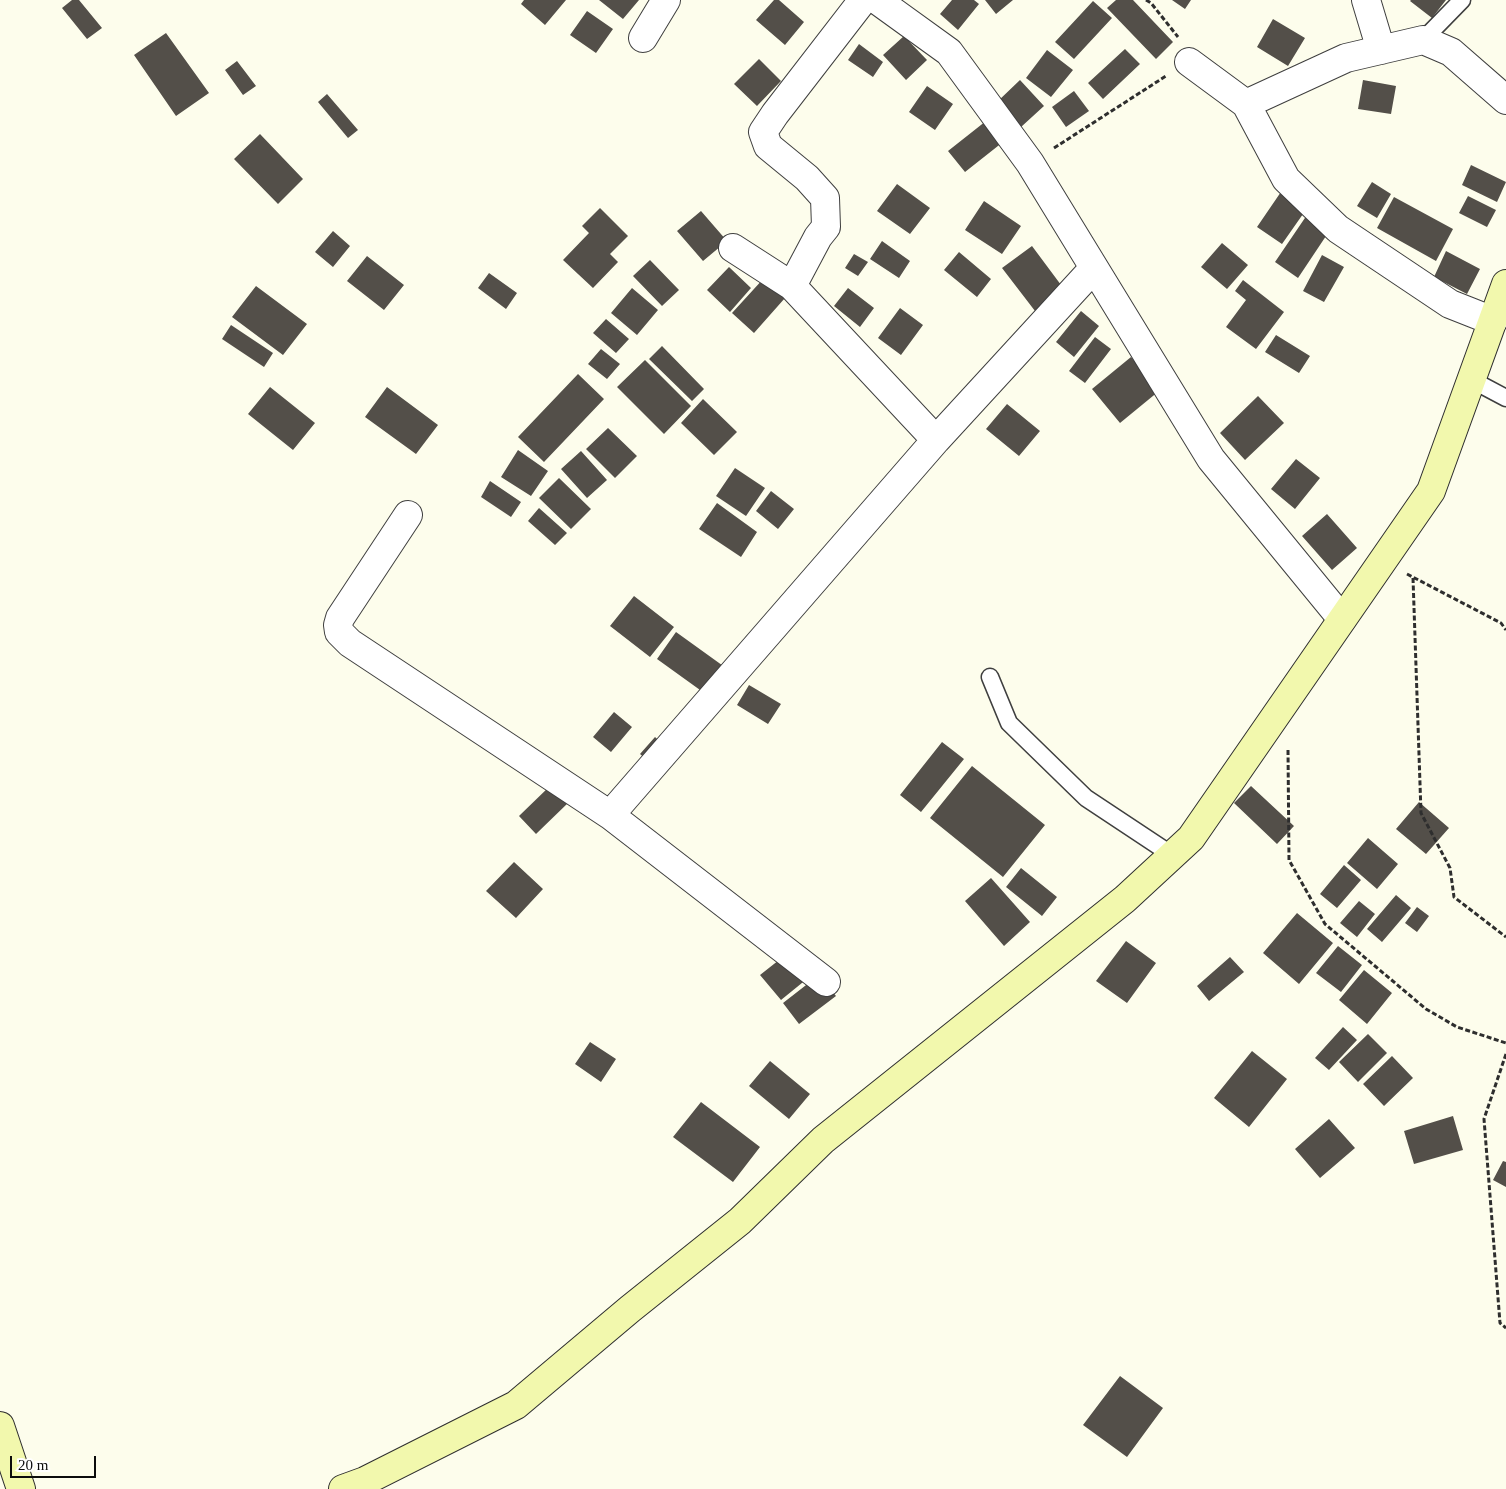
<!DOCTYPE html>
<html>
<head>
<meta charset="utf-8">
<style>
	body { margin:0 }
	#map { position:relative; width:1506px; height:1489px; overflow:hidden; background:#fdfdec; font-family:"Times New Roman",serif }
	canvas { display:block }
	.scale { position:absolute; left:10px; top:1456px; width:86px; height:22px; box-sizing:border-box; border:2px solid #0c0c0c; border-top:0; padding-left:6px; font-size:15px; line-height:18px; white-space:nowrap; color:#0c0c0c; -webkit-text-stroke:4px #fff; paint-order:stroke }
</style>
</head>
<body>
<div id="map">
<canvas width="1506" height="1489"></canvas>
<div class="scale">20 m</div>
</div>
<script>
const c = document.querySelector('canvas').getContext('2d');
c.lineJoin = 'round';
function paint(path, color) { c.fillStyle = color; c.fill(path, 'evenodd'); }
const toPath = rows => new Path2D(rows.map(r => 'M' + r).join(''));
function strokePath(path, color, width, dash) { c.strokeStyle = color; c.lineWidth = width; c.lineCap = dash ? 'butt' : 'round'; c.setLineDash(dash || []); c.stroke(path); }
paint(toPath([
	[72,0,79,0,102,28,87,39,62,8],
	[524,0,566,0,545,25,521,4],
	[599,0,639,0,623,19],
	[774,0,779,0,804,22,785,45,756,20],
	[952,0,974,0,979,4,958,30,940,14],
	[985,0,1013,0,996,14],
	[1116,0,1133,0,1173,42,1156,59,1107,8],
	[1172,0,1191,0,1185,9],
	[1411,0,1446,0,1432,18,1410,1],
	[1093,1,1112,18,1074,59,1055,42],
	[587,11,613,29,596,53,570,35],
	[1273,19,1305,38,1288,66,1257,47],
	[166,33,209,93,176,116,134,55],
	[904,36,927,60,906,80,883,55],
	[859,44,883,62,873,77,848,60],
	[1125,49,1140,64,1103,99,1088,83],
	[1047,50,1073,70,1051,97,1026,78],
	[759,59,781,81,757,106,734,84],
	[237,61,256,86,243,95,225,70],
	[1020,80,1044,106,1021,127,997,102],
	[1363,80,1396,86,1391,114,1358,109],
	[927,86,953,104,935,130,909,112],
	[1074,91,1089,111,1066,127,1052,107],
	[327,94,358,130,348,138,318,102],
	[986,121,1003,142,965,172,948,151],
	[260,134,303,179,278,204,234,159],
	[1471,165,1506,182,1497,202,1462,185],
	[1372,182,1391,194,1377,218,1357,206],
	[897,184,930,208,910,234,877,211],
	[1285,186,1310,204,1282,244,1257,227],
	[1468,196,1496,210,1487,227,1459,213],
	[1394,197,1453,229,1436,261,1377,228],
	[984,201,1021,226,1002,254,965,230],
	[600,208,628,236,610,254,618,262,593,288,563,260,589,233,582,226],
	[701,211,727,241,703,261,677,231],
	[1309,212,1332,227,1298,278,1275,262],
	[333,231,350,246,333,267,315,252],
	[882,241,910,261,899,278,870,259],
	[1222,243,1248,265,1227,289,1201,267],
	[1032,246,1064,289,1035,311,1002,268],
	[1446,251,1480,269,1467,294,1434,277],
	[959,252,991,279,977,297,944,270],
	[854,254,868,262,858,276,845,268],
	[1322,255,1344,267,1324,302,1303,291],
	[367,256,404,285,384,310,347,281],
	[650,260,679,290,662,306,633,276],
	[729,267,751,288,730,312,707,290],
	[489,273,517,293,506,309,478,288],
	[764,278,785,298,754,333,732,313],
	[1243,280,1284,312,1256,349,1226,327,1246,300,1235,291],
	[256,286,307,324,283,355,232,317],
	[632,288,658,310,637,335,611,313],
	[848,288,874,308,860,327,834,306],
	[900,308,923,325,901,355,878,338],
	[1081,311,1099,326,1074,357,1056,342],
	[606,319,629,339,616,353,593,333],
	[231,325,273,353,264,367,222,339],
	[1276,335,1310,356,1299,373,1265,352],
	[1095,337,1111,349,1085,383,1069,371],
	[662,346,704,389,692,401,649,359],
	[601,349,620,364,607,379,588,364],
	[1131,357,1159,391,1120,423,1092,389],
	[645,360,691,406,664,434,617,387],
	[578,374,604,399,544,462,518,437],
	[270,387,315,423,293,450,248,414],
	[387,387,438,425,416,454,365,417],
	[1258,396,1284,423,1245,460,1220,433],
	[703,399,737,432,714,455,681,423],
	[1007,404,1040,431,1019,456,986,429],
	[608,428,637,456,615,478,586,449],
	[518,450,548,471,531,496,501,477],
	[581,451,607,480,587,498,561,469],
	[1296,459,1320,478,1295,509,1271,489],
	[735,468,765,488,746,516,716,496],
	[559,478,591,509,571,529,539,498],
	[490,481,521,502,511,517,481,497],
	[771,491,794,509,778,529,756,511],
	[717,503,757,532,741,557,699,529],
	[539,508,567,533,555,545,528,521],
	[1327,514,1357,548,1332,570,1302,536],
	[634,596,674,627,650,657,610,626],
	[676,632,726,668,707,695,657,659],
	[749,685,781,704,768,724,737,705],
	[614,712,632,727,611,752,593,737],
	[655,737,669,750,655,767,640,754],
	[942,742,964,759,921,812,900,795],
	[972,766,1045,825,1003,877,930,818],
	[552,784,569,802,536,834,519,816],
	[1251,786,1294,826,1277,844,1234,803],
	[1419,802,1449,828,1426,854,1396,829],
	[1368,838,1398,864,1377,889,1347,863],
	[514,862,543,889,516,918,486,891],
	[1344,865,1361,880,1337,908,1320,894],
	[1021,868,1057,897,1042,916,1006,887],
	[991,878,1030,922,1004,946,965,901],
	[1396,895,1411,908,1382,942,1367,929],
	[1359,901,1375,914,1357,937,1340,923],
	[1417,907,1429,916,1417,932,1405,923],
	[1297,913,1333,943,1299,984,1263,953],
	[1126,941,1156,963,1127,1003,1096,981],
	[1338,946,1362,965,1341,992,1316,973],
	[793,949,813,974,781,1000,760,975],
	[1230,957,1244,972,1209,1001,1197,986],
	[1364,970,1392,993,1367,1024,1339,1000],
	[819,975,836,996,799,1024,783,1003],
	[1343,1027,1357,1040,1329,1070,1315,1058],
	[1368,1034,1387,1053,1358,1082,1339,1062],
	[590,1042,616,1059,601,1082,575,1064],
	[1252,1051,1287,1079,1249,1127,1214,1098],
	[1392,1056,1413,1078,1384,1106,1363,1084],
	[770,1061,810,1094,789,1119,749,1086],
	[701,1102,760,1147,733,1182,673,1137],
	[1453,1116,1463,1150,1414,1164,1404,1131],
	[1329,1119,1355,1148,1320,1178,1295,1149],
	[1503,1161,1506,1162,1506,1187,1493,1180],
	[1120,1376,1163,1408,1127,1457,1083,1425]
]), '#534f49');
const lane = toPath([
	[1423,40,1462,0],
	[1472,380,1506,398],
	[990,677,1009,723,1086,798,1172,855]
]);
const street = toPath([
	[877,0,949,52,1030,163,1211,459,1342,619],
	[1366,0,1381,50],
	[643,38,666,0],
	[1189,62,1246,104,1286,179,1338,229,1450,304,1493,321],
	[1246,104,1346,58,1423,40,1451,52,1506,100],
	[733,248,792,286,936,440],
	[792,286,818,237,826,227,825,198,807,178,768,146,763,132,775,114,863,0],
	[408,515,340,618,338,625,339,632,350,643,610,815],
	[826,982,610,815,936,440,1094,268]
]);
const secondary = toPath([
	[0,1426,21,1489],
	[343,1489,365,1481,516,1405,630,1309,740,1221,823,1140,1125,899,1191,838,1431,491,1506,284]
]);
strokePath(lane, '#3f3f3f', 19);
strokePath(street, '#3f3f3f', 30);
strokePath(secondary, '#2e2e2e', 30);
strokePath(toPath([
	[1146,0,1151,3,1178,37],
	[1054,148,1166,76],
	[1407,574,1501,623,1506,630],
	[1413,578,1421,813,1450,868,1454,897,1506,937],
	[1288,750,1289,860,1325,924,1426,1009,1457,1027,1506,1043],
	[1506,1054,1484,1119,1500,1323,1506,1328]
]), '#2e2e2e', 3, [5, 2.5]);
strokePath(lane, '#fff', 16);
strokePath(street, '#fff', 28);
strokePath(secondary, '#f2f8ad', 28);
</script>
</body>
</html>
